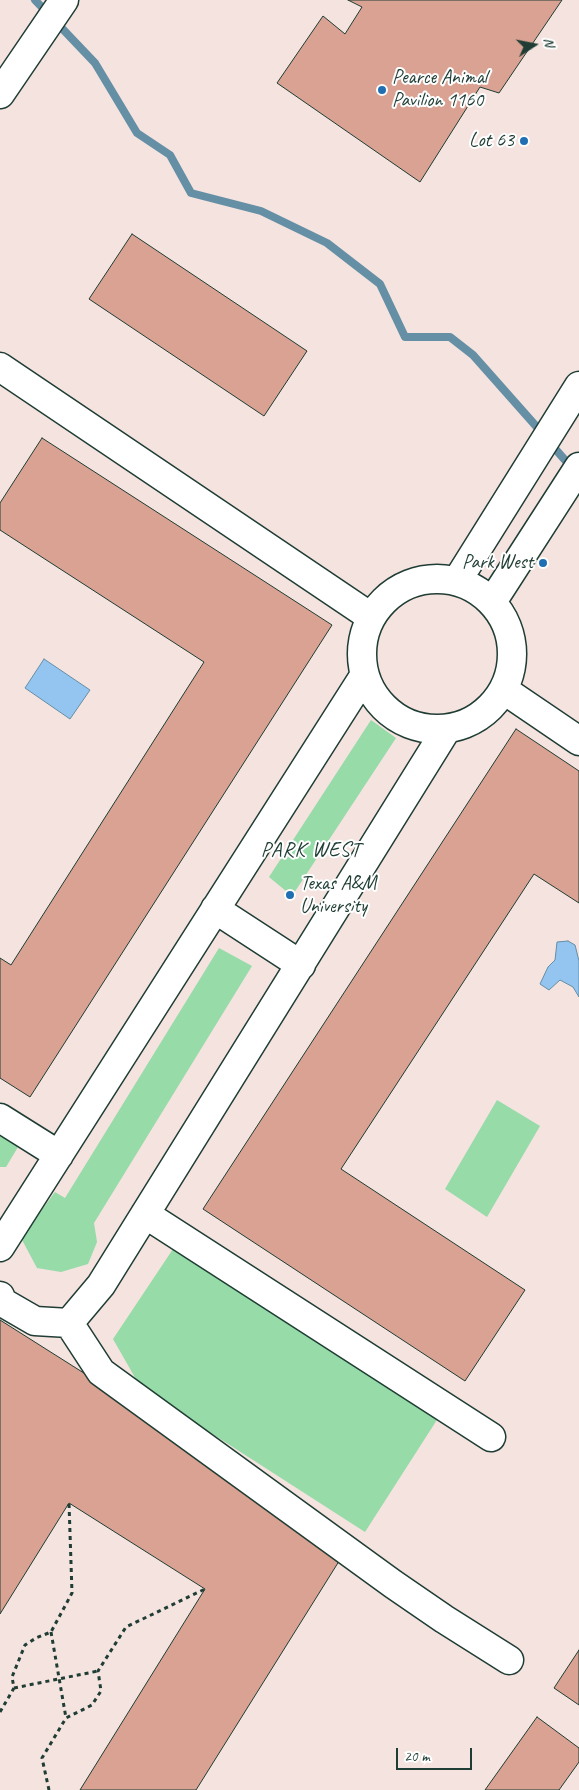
<!DOCTYPE html>
<html>
<head>
<meta charset="utf-8">
<style>
	body { margin:0 }
	#map { position:relative; width:579px; height:1790px; overflow:hidden; background:#fff; font-family:Caveat,sans-serif }
	canvas { display:block }
	.north { position:absolute; left:509px; top:20px; width:50px; height:50px; -webkit-text-stroke:4px #fff; paint-order:stroke; rotate:79deg; font-size:14px; font-weight:700; line-height:20px; text-align:center; color:#1f3d34 }
	.north::after { content:''; display:block; margin:auto; width:18px; height:22px; background:#1f3d34; clip-path:polygon(50% 0,100% 100%,50% 72%,0 100%) }
	.scale { position:absolute; left:396px; top:1748px; width:76px; height:22px; box-sizing:border-box; border:2px solid #1f3d34; border-top:0; padding-left:6px; font-size:15px; line-height:18px; white-space:nowrap; color:#1f3d34; -webkit-text-stroke:4px #fff; paint-order:stroke }
</style>
</head>
<body>
<div id="map">
<canvas width="579" height="1790"></canvas>
<div class="north">N</div>
<div class="scale">20 m</div>
</div>
<script>
const c = document.querySelector('canvas').getContext('2d');
c.lineJoin = 'round';
function paint(path, color) { c.fillStyle = color; c.fill(path, 'evenodd'); }
const toPath = rows => new Path2D(rows.map(r => 'M' + r).join(''));
function strokePath(path, color, width, dash) { c.strokeStyle = color; c.lineWidth = width; c.lineCap = dash ? 'butt' : 'round'; c.setLineDash(dash || []); c.stroke(path); }
function label(font, color, halo, rows, align = 'center') {
  c.font = font + ' Caveat,sans-serif'; c.lineWidth = 4; c.setLineDash([]); c.textBaseline = 'middle'; c.strokeStyle = halo; c.fillStyle = color; for (const [text, x, y, turn = 0] of rows) {
    c.save(); c.translate(x, y); c.rotate((+turn || 0) * Math.PI / 180); c.textAlign = isNaN(turn) ? turn : align; if (halo) c.strokeText(text, 0, 0); c.fillText(text, 0, 0); c.restore();
  }
}
paint(toPath([
	[0,0,579,0,579,1790,0,1790]
]), '#f4e3df');
paint(toPath([
	[371,720,396,738,292,896,269,877],
	[219,948,252,966,94,1223,97,1242,88,1264,61,1272,37,1268,21,1238,55,1192,65,1198],
	[497,1100,540,1126,487,1217,445,1189],
	[0,1129,21,1142,6,1167,0,1167],
	[177,1243,442,1412,365,1532,141,1388,113,1339]
]), '#96dba8');
const water = toPath([
	[44,659,90,690,70,719,25,688,44,659],
	[568,941,575,945,579,961,579,997,573,987,560,980,549,990,540,984,548,967,555,960,557,942,568,941]
]);
paint(water, '#94c5f0');
strokePath(water, '#658fa5', 1);
strokePath(toPath([
	[35,0,95,63,137,133,170,155,191,193,261,211,327,243,380,284,405,337,450,337,473,355,543,434],
	[550,443,572,468]
]), '#658fa5', 8);
const building = toPath([
	[348,0,562,0,499,93,480,87,420,182,277,83,323,16,345,34,362,7,348,0],
	[132,234,307,351,264,416,89,299,132,234],
	[42,438,332,625,30,1097,0,1078,0,958,11,965,204,662,0,530,0,503,42,438],
	[516,729,579,771,579,903,534,874,341,1169,525,1290,465,1381,203,1209,516,729],
	[0,1320,351,1542,196,1790,80,1790,205,1589,69,1503,0,1614,0,1320],
	[579,1650,579,1705,554,1688,579,1650],
	[537,1717,579,1748,579,1762,559,1790,485,1790,537,1717]
]);
paint(building, '#daa293');
strokePath(building, '#1f3d34', 1);
const minor = toPath([
	[0,94,64,0],
	[0,367,371,617],
	'362 654a75 75 0 1 1 150 0a75 75 0 1 1-150 0Z',
	[457,581,579,386],
	[492,602,579,467],
	[504,690,579,741],
	[215,909,301,965],
	[0,1118,59,1155],
	[145,1214,491,1437],
	[0,1247,364,676],
	[0,1296,2,1302,35,1321,69,1323,101,1285,446,730],
	[69,1323,101,1372,393,1584,444,1619,509,1660]
]);
strokePath(minor, '#1f3d34', 31);
strokePath(toPath([
	[51,1632,66,1718],
	[14,1688,98,1671],
	[0,1712,14,1688,12,1677,25,1645,36,1638,51,1632,72,1593,69,1503],
	[49,1790,42,1758,66,1718,92,1705,101,1691,98,1671,126,1627,205,1589]
]), '#1f3d34', 3, [4, 4]);
strokePath(minor, '#fff', 28);
for (const [x, y, r, color] of [
	[382,90,5,"#1f6fb2"],
	[524,141,5,"#1f6fb2"],
	[543,563,5,"#1f6fb2"],
	[290,895,5,"#1f6fb2"]
]) { const dot = new Path2D(); dot.arc(x, y, r, 0, 2 * Math.PI); c.fillStyle = color; c.fill(dot); strokePath(dot, '#fff', 2); }
label('20px', '#1f3d34', '#fff', [
	["Pearce Animal",392,78],
	["Pavilion 1160",392,101],
	["Lot 63",514,141,"right"],
	["Park West",533,563,"right"],
	["Texas A&M",300,884],
	["University",300,907]
], 'left');
c.letterSpacing = '1px';
label('21px', '#1f3d34', '#fff', [
	["PARK WEST",311,850]
]);
c.letterSpacing = '0px';
</script>
</body>
</html>
